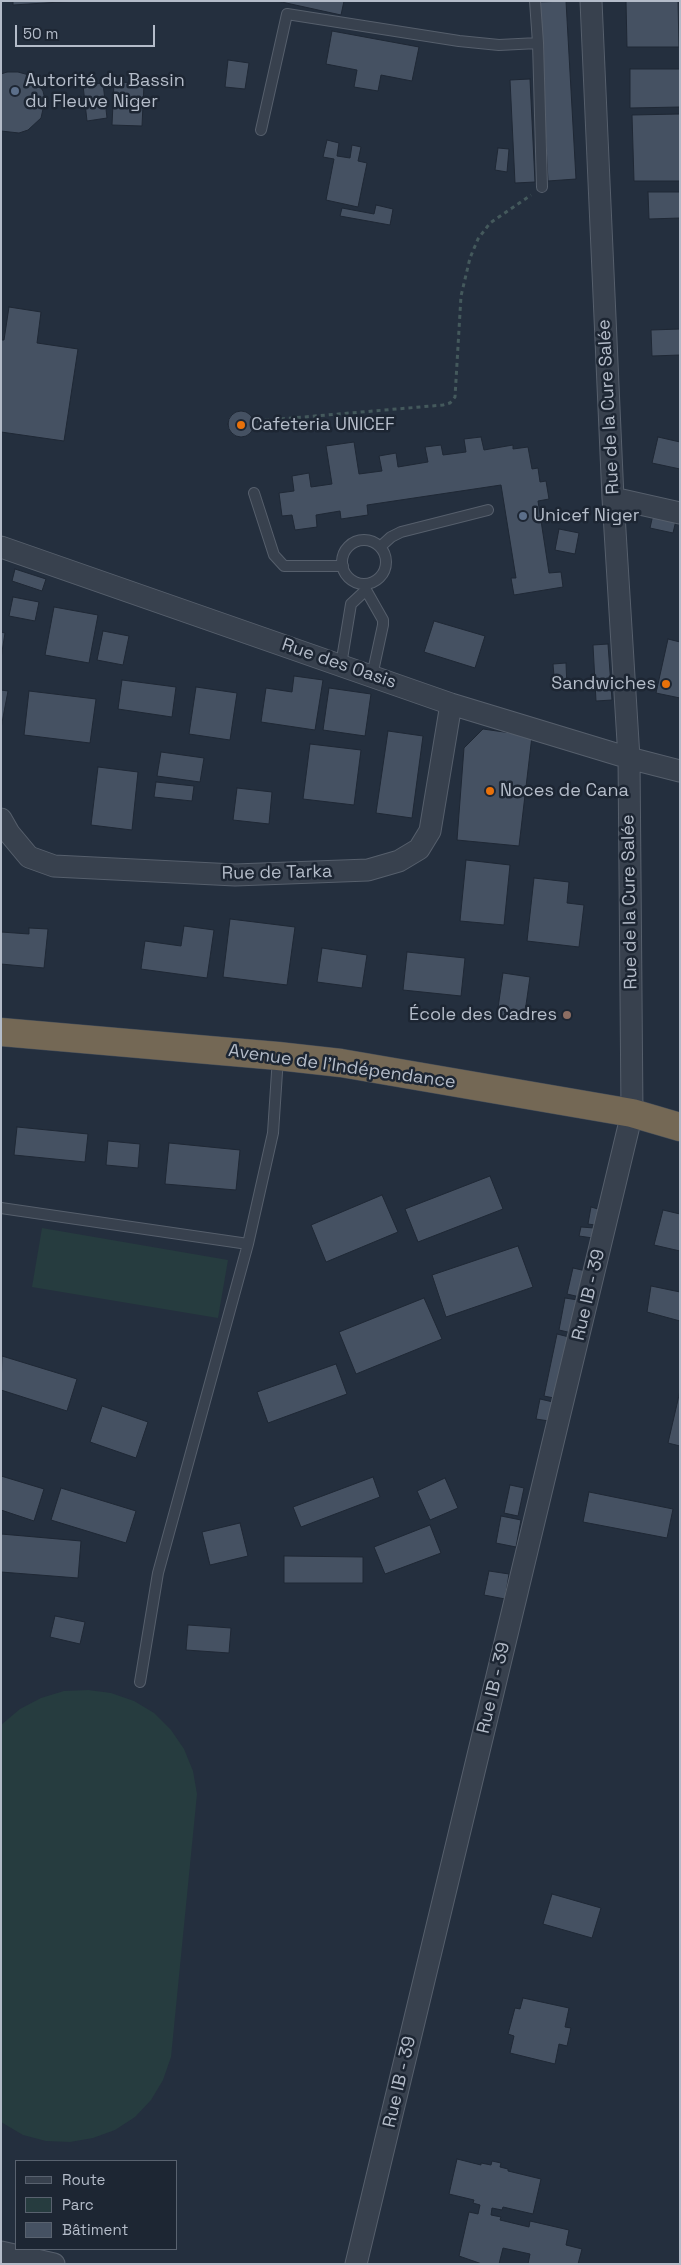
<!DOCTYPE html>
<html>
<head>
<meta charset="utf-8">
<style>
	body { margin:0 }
	#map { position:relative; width:681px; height:2265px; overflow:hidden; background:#242f3e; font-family:"Space Grotesk",sans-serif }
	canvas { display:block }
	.frame { position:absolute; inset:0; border:2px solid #b4bcc9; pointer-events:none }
	.legend { position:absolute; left:15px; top:2160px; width:162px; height:90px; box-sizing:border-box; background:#1d2633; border:1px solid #59626f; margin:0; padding:6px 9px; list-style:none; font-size:15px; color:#b4bcc9 }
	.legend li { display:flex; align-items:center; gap:10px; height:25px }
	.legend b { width:25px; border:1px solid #59626f }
	.scale { position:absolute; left:15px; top:25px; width:140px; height:22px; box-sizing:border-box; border:2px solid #b4bcc9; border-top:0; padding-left:6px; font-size:15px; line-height:18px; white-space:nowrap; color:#b4bcc9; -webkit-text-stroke:4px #1d2633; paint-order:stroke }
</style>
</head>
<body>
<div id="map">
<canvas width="681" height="2265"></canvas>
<div class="frame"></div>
<ul class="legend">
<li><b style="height:6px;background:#38414e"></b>Route</li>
<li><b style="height:14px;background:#263c3f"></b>Parc</li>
<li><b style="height:14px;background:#455162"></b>Bâtiment</li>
</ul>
<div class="scale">50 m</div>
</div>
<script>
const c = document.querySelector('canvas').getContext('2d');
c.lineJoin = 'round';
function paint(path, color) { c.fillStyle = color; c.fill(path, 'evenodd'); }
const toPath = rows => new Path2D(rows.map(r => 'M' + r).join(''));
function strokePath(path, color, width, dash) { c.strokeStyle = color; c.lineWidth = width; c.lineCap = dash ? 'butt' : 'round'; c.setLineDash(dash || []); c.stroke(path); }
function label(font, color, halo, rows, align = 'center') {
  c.font = font + ' "Space Grotesk",sans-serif'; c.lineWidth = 5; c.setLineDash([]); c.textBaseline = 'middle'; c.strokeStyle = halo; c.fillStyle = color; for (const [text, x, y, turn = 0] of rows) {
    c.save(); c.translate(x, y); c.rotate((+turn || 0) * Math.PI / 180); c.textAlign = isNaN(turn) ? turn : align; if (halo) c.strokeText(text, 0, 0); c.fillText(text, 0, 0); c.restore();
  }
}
paint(toPath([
	[42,1228,228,1260,218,1318,32,1287],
	[88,1690,111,1693,134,1701,154,1713,171,1730,184,1749,193,1771,197,1794,171,2057,163,2080,151,2100,135,2117,115,2130,93,2138,70,2142,46,2141,23,2135,1,2122,1,1725,20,1709,41,1698,64,1691]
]), '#263c3f');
const building = toPath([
	[13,1,76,1,13,5,13,1],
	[277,1,344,1,341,15,277,1],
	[566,1,576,179,548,181,538,2,566,1],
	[626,1,678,1,679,47,627,47,626,1],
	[332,31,419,47,412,81,381,75,378,91,354,87,357,70,326,64,332,31],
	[228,60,249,63,245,89,225,87,228,60],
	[630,69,680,69,680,107,630,108,630,69],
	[7,72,18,72,29,75,37,82,43,91,45,100,41,118,28,130,19,133,1,131,1,74,7,72],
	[530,79,535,182,515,183,510,80,530,79],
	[114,82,144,83,142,126,112,125,114,82],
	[103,83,107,118,87,121,83,85,103,83],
	[680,114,680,181,634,181,632,115,680,114],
	[327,140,339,143,337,156,350,158,352,145,361,147,358,161,367,163,358,207,326,200,334,159,323,157,327,140],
	[498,148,509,149,507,172,495,170,498,148],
	[648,192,680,192,680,218,649,219,648,192],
	[376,205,393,209,390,225,340,216,342,208,374,214,376,205],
	[9,307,41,312,37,343,78,349,64,441,1,432,1,340,4,340,9,307],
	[680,329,680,355,652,356,651,330,680,329],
	'228 424a13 13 0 1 1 26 0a13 13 0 1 1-26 0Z',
	[481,437,484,450,513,445,513,449,528,447,532,469,538,468,540,482,546,481,549,499,538,501,549,573,561,572,563,587,514,595,511,578,516,578,501,485,367,505,368,515,341,519,340,511,316,515,317,527,295,530,292,515,282,516,279,493,294,491,292,476,309,473,311,487,332,484,326,446,354,442,359,474,382,471,379,456,396,453,398,467,428,462,425,447,441,445,443,455,466,452,464,439,481,437],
	[658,437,680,442,680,469,652,463,658,437],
	[654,510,677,516,673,533,650,528,654,510],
	[559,529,579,533,575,554,555,550,559,529],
	[15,569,46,579,42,591,12,581,15,569],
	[13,597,39,602,35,621,9,616,13,597],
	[54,607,98,615,89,663,45,655,54,607],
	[434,621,485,636,475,668,424,652,434,621],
	[103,631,129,636,123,665,97,660,103,631],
	[1,632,5,633,1,658,1,632],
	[668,639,680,642,680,698,656,693,668,639],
	[608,644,612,700,596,701,593,645,608,644],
	[566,663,567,688,555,689,553,664,566,663],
	[294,676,323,680,315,730,261,722,266,688,292,692,294,676],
	[122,680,176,687,172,717,118,709,122,680],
	[196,687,237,693,230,740,189,734,196,687],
	[329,688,371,694,365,736,323,730,329,688],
	[1,690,8,691,1,728,1,690],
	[29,691,96,699,90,743,24,735,29,691],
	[483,729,532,736,519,846,457,840,464,748,483,729],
	[388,731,423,736,412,818,376,813,388,731],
	[310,744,361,750,354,805,303,799,310,744],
	[161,752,204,758,200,782,157,776,161,752],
	[98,767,138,772,132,830,91,825,98,767],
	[156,782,194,786,192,801,154,797,156,782],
	[237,788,272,792,269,824,233,820,237,788],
	[466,860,510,865,504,925,460,921,466,860],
	[534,878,569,882,567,903,584,905,579,947,527,941,534,878],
	[230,919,295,927,287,985,223,977,230,919],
	[184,926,214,930,207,978,141,969,145,941,181,946,184,926],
	[29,928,48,929,44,968,1,964,1,932,29,934,29,928],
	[322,948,367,955,362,988,317,982,322,948],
	[407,952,465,958,461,996,403,990,407,952],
	[503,973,530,977,524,1019,497,1015,503,973],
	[17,1127,88,1134,85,1162,14,1155,17,1127],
	[108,1141,140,1144,138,1168,106,1165,108,1141],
	[169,1143,240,1150,236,1190,165,1184,169,1143],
	[490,1176,503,1209,418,1242,405,1209,490,1176],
	[382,1195,398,1232,326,1262,311,1225,382,1195],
	[591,1207,598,1209,595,1225,588,1224,591,1207],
	[663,1210,680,1214,680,1251,654,1245,663,1210],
	[581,1227,594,1228,593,1238,579,1236,581,1227],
	[518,1246,533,1287,446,1317,432,1275,518,1246],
	[573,1268,586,1271,580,1297,567,1294,573,1268],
	[651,1286,680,1292,680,1321,647,1312,651,1286],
	[424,1298,442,1339,356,1374,339,1332,424,1298],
	[565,1298,578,1300,572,1333,559,1330,565,1298],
	[557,1334,577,1339,564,1400,544,1396,557,1334],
	[2,1356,77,1379,67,1411,1,1390,2,1356],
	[336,1364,347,1394,268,1423,257,1392,336,1364],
	[680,1391,680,1446,668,1443,680,1391],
	[540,1399,553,1402,549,1421,536,1419,540,1399],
	[102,1406,148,1422,136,1458,90,1442,102,1406],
	[1,1476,44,1489,34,1521,1,1510,1,1476],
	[373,1477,380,1497,301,1527,293,1507,373,1477],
	[445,1478,458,1508,430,1520,417,1491,445,1478],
	[510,1485,524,1488,518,1516,504,1513,510,1485],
	[61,1488,136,1511,126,1543,51,1520,61,1488],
	[589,1492,673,1509,667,1538,583,1522,589,1492],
	[501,1516,521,1520,516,1547,496,1543,501,1516],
	[240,1523,248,1556,210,1565,202,1532,240,1523],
	[430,1525,441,1553,385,1574,374,1547,430,1525],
	[1,1534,81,1541,78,1578,1,1572,1,1534],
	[284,1556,363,1557,363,1583,284,1583,284,1556],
	[489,1571,509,1574,505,1599,484,1595,489,1571],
	[55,1616,85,1622,80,1644,50,1637,55,1616],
	[188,1625,231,1628,229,1653,186,1650,188,1625],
	[552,1894,601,1908,592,1938,543,1924,552,1894],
	[523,1998,569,2008,565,2027,571,2028,567,2046,559,2044,555,2064,510,2053,514,2036,508,2034,515,2008,520,2009,523,1998],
	[457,2159,481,2165,481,2163,491,2165,492,2161,501,2163,500,2167,508,2169,508,2171,541,2179,533,2214,503,2207,502,2210,492,2208,491,2215,501,2217,500,2220,529,2227,530,2221,569,2230,566,2245,582,2249,578,2264,528,2264,530,2254,503,2248,499,2264,482,2264,459,2256,469,2212,478,2214,480,2205,473,2203,474,2200,449,2194,457,2159]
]);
paint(building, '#455162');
strokePath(building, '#1f2835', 1);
const lane = toPath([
	[538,43,542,187],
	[261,130,287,14,459,41,499,45,538,43,535,1],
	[254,493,274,555,284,566,343,566],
	'342 562a22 22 0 1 1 44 0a22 22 0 1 1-44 0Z',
	[380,547,391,537,401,532,488,510],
	[341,665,351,604,366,590,383,620,383,625,372,676],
	[1,1208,248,1244],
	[140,1682,158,1573,248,1244,273,1133,278,1057]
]);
const street = toPath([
	[613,498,680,513],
	[1,547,451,704,629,758,680,771],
	[1,819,9,833,29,857,54,866,235,875,368,870,399,861,419,849,430,831,451,704],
	[1,2252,54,2264],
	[356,2264,632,1113,629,758,613,498,591,1]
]);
const highway = toPath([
	[1,1032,278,1056,341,1063,632,1113,680,1127]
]);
strokePath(lane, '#565f6c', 12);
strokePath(street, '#565f6c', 23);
strokePath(highway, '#434c59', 29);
strokePath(toPath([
	[257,421,443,405,450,403,455,397,461,296,470,258,478,239,490,223,531,195]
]), '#44595c', 3, [4, 4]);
strokePath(lane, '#38414e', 10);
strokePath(street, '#38414e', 21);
strokePath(highway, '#746855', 28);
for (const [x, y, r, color] of [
	[15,91,5,"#5c6f8a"],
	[241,425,5,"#e8710a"],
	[523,516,5,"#5c6f8a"],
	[666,684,5,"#e8710a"],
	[490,791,5,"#e8710a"],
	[567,1015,5,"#8d6e63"]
]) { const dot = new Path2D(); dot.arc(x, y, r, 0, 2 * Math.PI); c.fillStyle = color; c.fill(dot); strokePath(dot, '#1d2633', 2); }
label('18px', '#b4bcc9', '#1d2633', [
	["Autorité du Bassin",25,81],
	["du Fleuve Niger",25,102],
	["Cafeteria UNICEF",251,425],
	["Unicef Niger",533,516],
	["Sandwiches",656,684,"right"],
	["Noces de Cana",500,791],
	["École des Cadres",557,1015,"right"]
], 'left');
label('18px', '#b4bcc9', '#1d2633', [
	["Rue de la Cure Salée",609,407,-93],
	["Rue des Oasis",339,664,19],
	["Rue de Tarka",277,873,-1],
	["Rue de la Cure Salée",630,902,-91],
	["Avenue de l'Indépendance",342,1067,8],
	["Rue IB - 39",589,1295,-77],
	["Rue IB - 39",494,1688,-77],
	["Rue IB - 39",400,2082,-77]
]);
</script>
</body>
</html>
